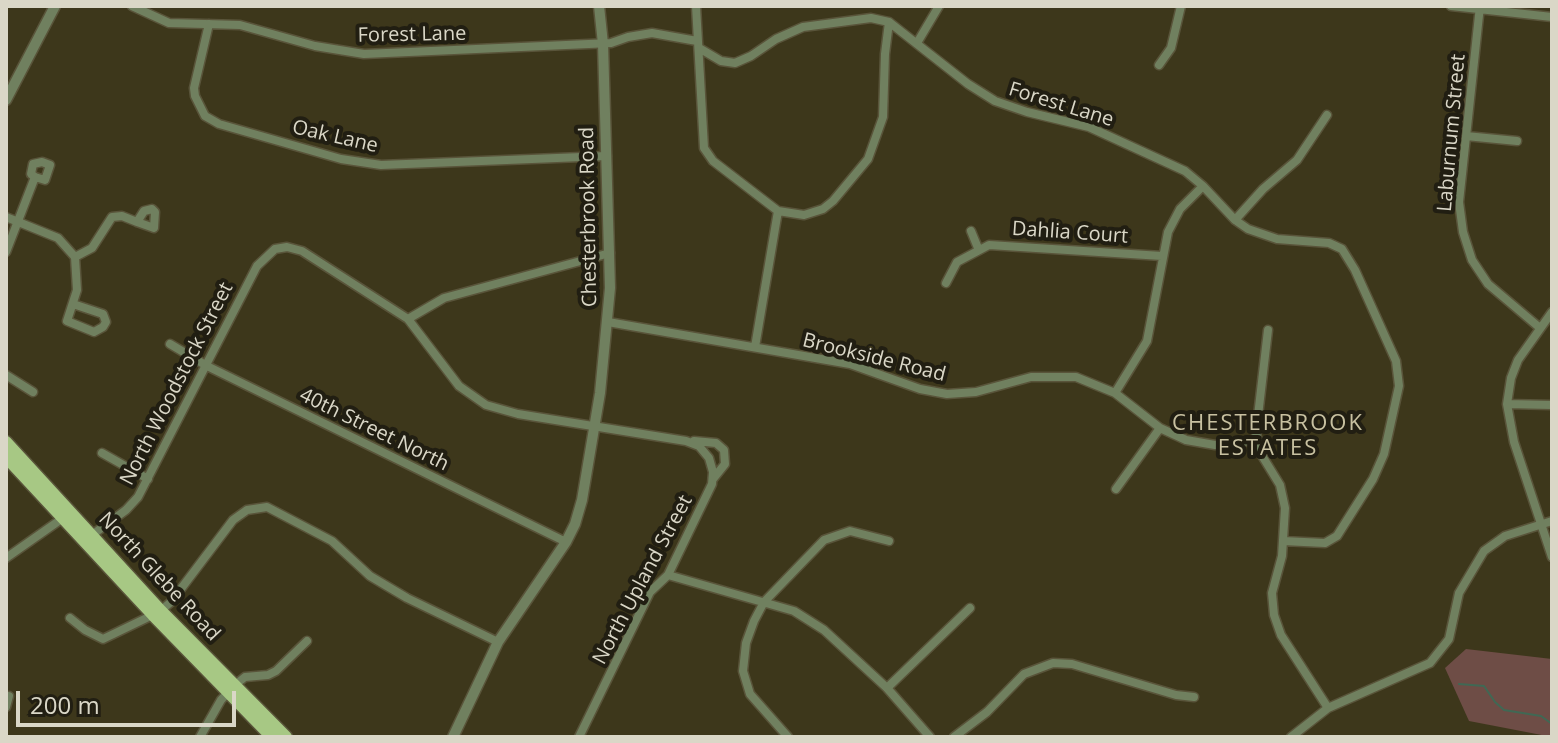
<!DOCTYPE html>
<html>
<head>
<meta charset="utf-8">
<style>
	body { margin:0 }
	#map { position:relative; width:1558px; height:743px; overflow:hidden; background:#3d371b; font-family:"Open Sans",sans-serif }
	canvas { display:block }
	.frame { position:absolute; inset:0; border:8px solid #dad7c7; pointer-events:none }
	.scale { position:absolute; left:16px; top:691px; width:220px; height:36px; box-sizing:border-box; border:4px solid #dad7c7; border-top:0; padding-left:10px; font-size:24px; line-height:28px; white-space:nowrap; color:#dad7c7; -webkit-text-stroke:6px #211e12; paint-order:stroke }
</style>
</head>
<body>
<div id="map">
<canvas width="1558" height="743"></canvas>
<div class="frame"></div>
<div class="scale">200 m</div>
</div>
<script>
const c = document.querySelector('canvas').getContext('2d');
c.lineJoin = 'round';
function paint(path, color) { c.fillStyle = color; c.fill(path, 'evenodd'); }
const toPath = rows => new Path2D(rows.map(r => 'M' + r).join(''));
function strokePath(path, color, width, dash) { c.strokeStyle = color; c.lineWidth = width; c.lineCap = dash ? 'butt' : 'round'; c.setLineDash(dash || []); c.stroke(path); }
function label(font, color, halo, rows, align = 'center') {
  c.font = font + ' "Open Sans",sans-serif'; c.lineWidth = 8; c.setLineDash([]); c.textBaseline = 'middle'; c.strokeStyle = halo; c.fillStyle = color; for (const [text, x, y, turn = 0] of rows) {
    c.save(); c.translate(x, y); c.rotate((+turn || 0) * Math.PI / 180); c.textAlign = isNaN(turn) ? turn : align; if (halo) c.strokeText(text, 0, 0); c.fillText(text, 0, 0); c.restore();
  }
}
paint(toPath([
	[1466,649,1552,659,1552,737,1469,721,1445,668]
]), '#6e4d46');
strokePath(toPath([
	[1459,684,1484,686,1495,702,1504,710,1541,716,1552,724]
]), '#406854', 2);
const minor = toPath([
	[132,6,169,23,240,25,315,46,364,54,611,43,628,37,652,33,697,41],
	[696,6,704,148,713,161,778,211,755,347],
	[1451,6,1552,17],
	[1480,6,1459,202,1463,232,1472,260,1488,284,1540,328],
	[209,24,194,88,195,96,205,116,219,124,341,159,381,165,607,156],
	[917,43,939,6],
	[699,48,721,61,735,63,751,56,776,39,803,27,871,18,889,22,968,84,995,101,1027,112,1089,127,1185,171,1203,186,1235,220,1248,229,1277,239,1329,243,1342,249,1355,270,1396,361,1399,386,1384,454,1373,479,1337,536,1325,543,1283,541],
	[1159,65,1171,48,1181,6],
	[1466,136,1517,141],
	[778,211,804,215,823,209,833,201,868,159,883,117,885,54,889,22],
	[6,217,58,238,75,257,77,290,67,321,94,332,103,327,106,322,103,314,73,304],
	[1235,220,1263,189,1297,160,1327,115],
	[971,231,978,248],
	[6,252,35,177,31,174,33,164,42,162,50,165,45,180,35,177],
	[75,257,92,248,112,217,122,216,137,222,154,228,155,212,152,209,144,211,137,222],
	[946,283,957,262,989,245,1162,256],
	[1552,312,1518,360,1511,378,1507,404,1514,442,1552,557],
	[408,319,444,298,610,253],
	[608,322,850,364,920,389,947,394,976,392,1031,377,1076,377,1115,393,1160,428,1186,440,1215,445,1257,440],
	[1268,330,1256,433,1261,454,1280,485,1285,508,1282,556,1272,593,1274,615,1281,635,1328,708],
	[170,344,207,366,566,542],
	[6,375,33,392],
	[1115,393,1147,341,1168,232,1180,209,1203,186],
	[1507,404,1552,405],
	[694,441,716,443,724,450,725,464,713,479],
	[102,453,148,479],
	[1116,489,1160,428],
	[92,535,126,510,138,497,257,266,275,249,287,247,302,251,408,319,459,386,486,405,518,414,686,441,699,446,709,458,713,472,712,484,668,575,650,592,579,737],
	[6,558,63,518],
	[668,575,794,611,824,630,887,688,930,737],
	[70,618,85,630,103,639,159,612,171,602,233,520,247,510,267,507,332,541,370,576,407,598,498,642],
	[887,688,970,608],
	[6,707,9,696],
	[200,737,221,700,235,685,245,677,268,675,276,671,307,641],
	[788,737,750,694,743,671,746,643,754,621,764,602,824,540,850,531,889,541],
	[954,737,987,712,1024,674,1053,663,1072,664,1176,695,1194,697],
	[1291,737,1328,708,1430,663,1449,639,1459,593,1484,551,1505,536,1552,521]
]);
const tertiary = toPath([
	[6,100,55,6],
	[453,737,498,642,566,542,575,524,582,500,600,393,610,288,603,44,599,6]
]);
const primary = toPath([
	[6,442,161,611,286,737],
	[6,457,153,615,272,737]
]);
strokePath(minor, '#59543a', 11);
strokePath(tertiary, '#59543a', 13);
strokePath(primary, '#59543a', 15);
strokePath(minor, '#70805f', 8);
strokePath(tertiary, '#70805f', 10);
strokePath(primary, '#a7c884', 12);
label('20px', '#dad7c7', '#211e12', [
	["Forest Lane",412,35,-1],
	["Forest Lane",1061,105,17],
	["Laburnum Street",1452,133,-85],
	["Oak Lane",335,137,13],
	["Chesterbrook Road",589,217,-91],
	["Dahlia Court",1070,233,4],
	["Brookside Road",874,358,14],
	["North Woodstock Street",177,384,-63],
	["40th Street North",374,430,26],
	["North Glebe Road",159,577,47],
	["North Upland Street",643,580,-62]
]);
c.letterSpacing = '2px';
label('22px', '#c8c1a1', '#211e12', [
	["CHESTERBROOK",1268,424],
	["ESTATES",1268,449]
]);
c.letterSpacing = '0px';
</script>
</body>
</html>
